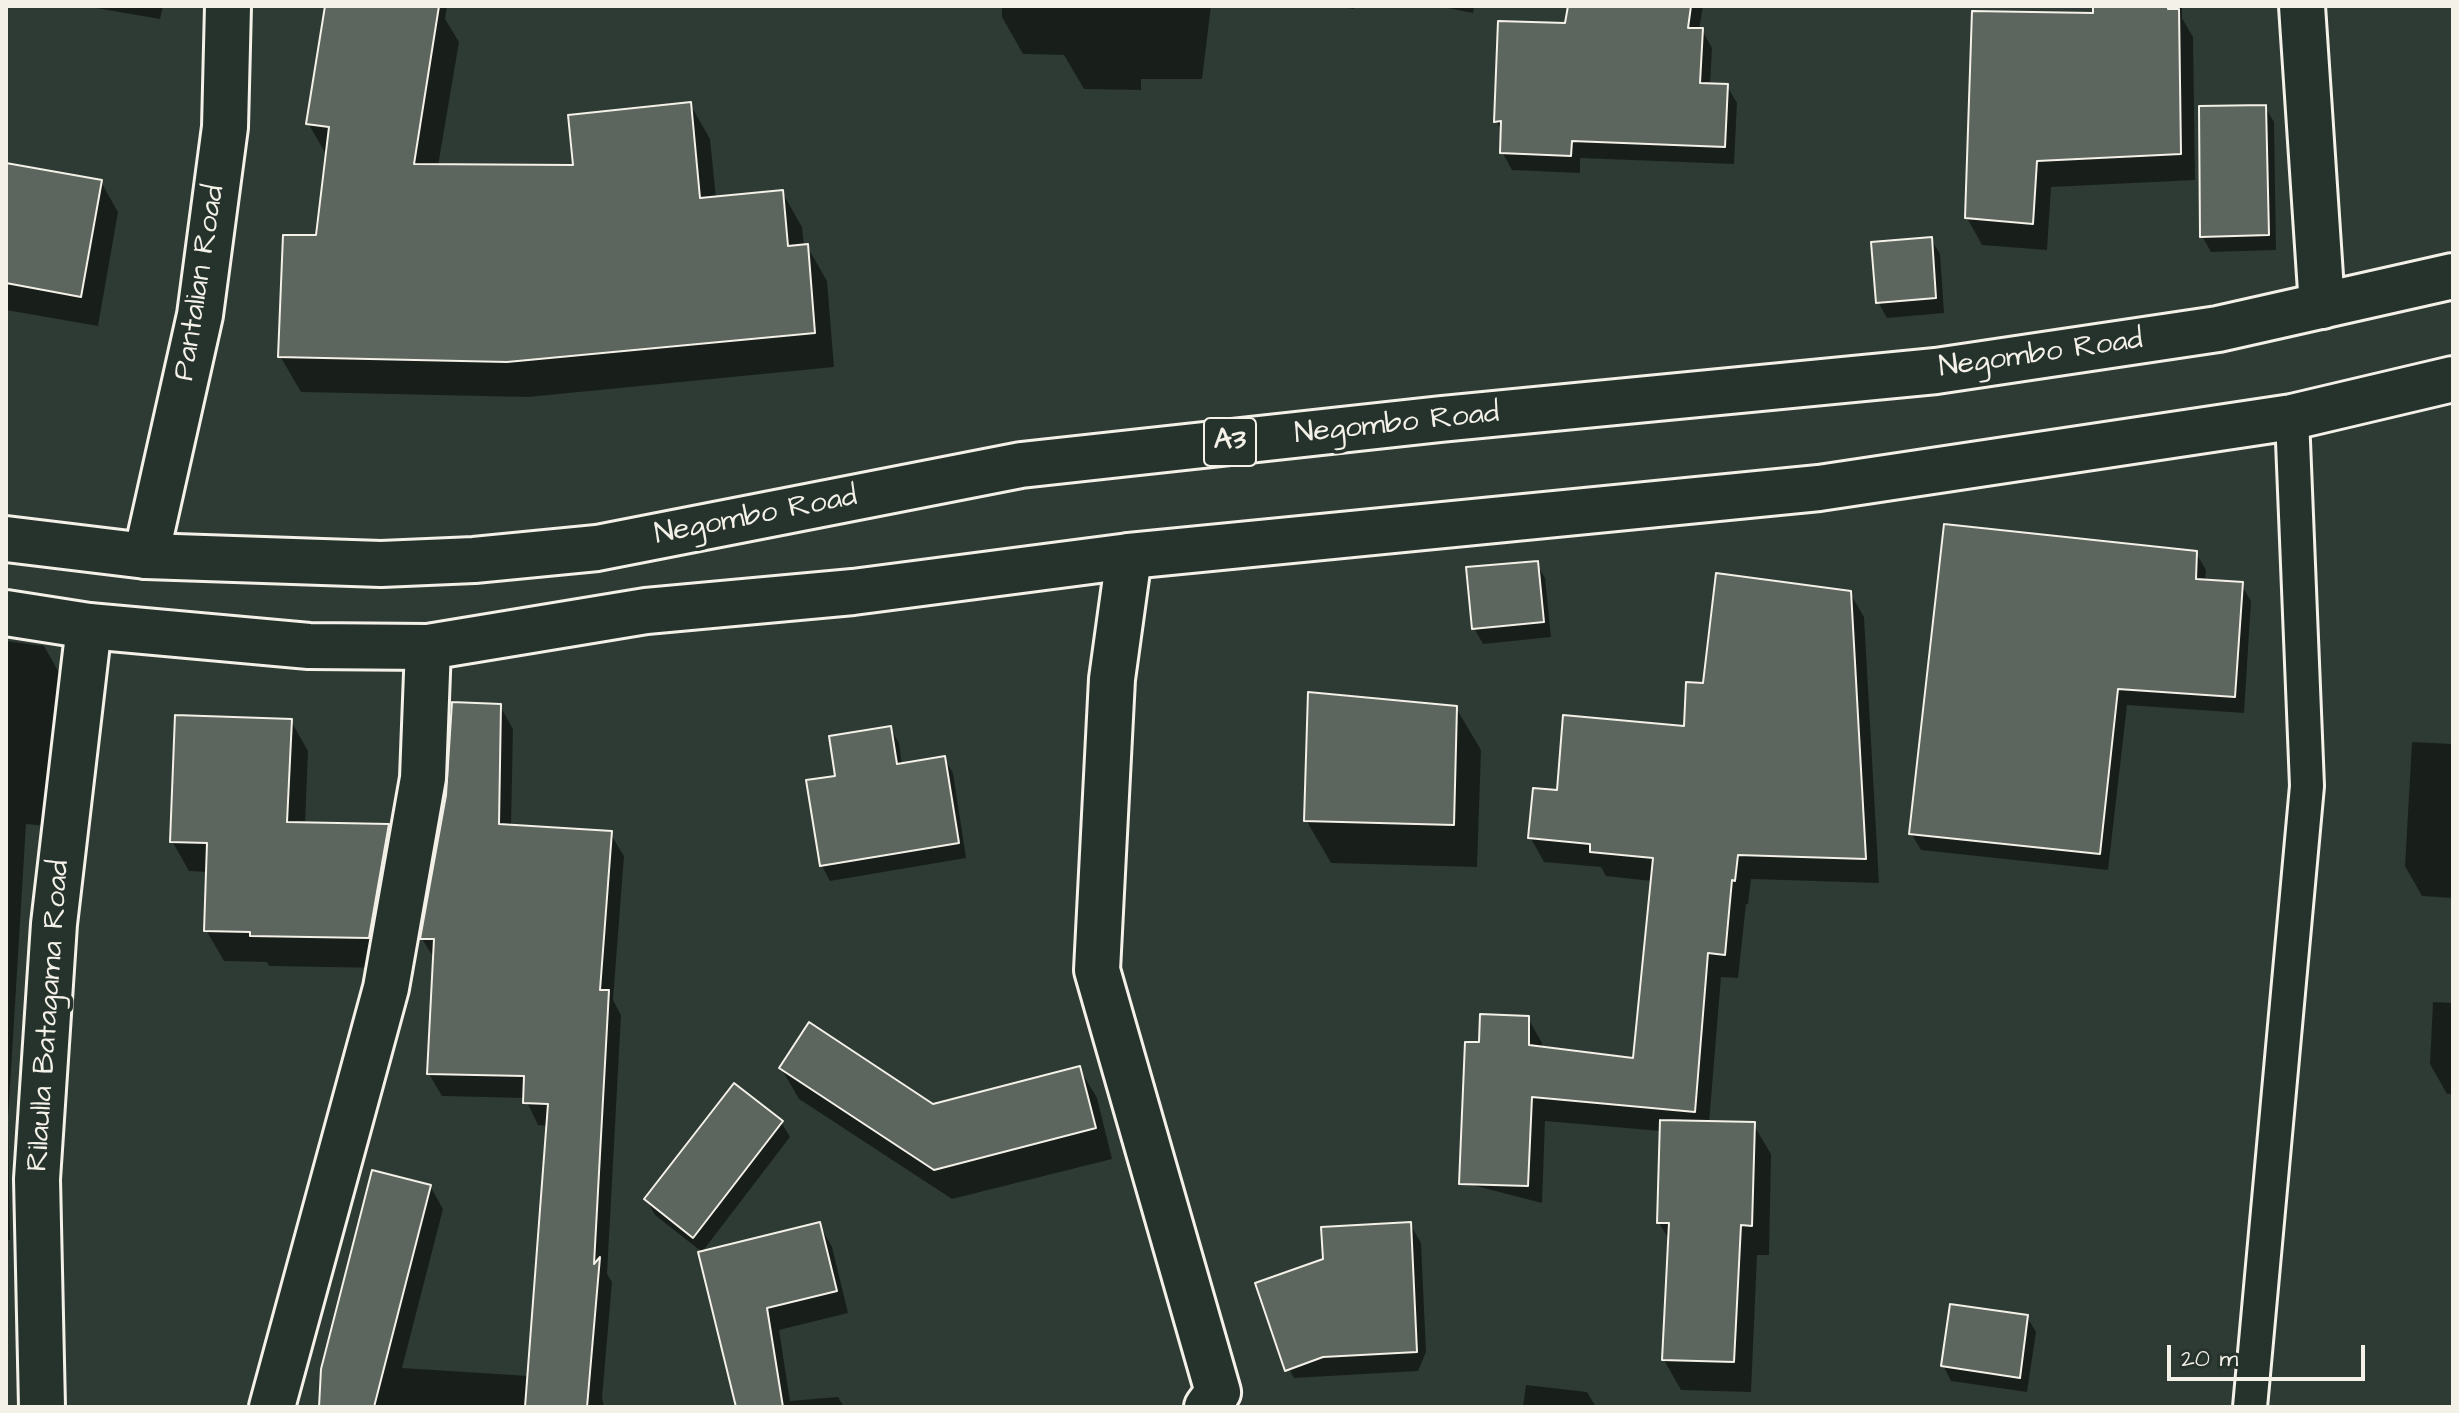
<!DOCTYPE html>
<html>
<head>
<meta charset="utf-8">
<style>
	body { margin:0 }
	#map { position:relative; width:2459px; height:1413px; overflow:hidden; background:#2e3b34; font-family:"Architects Daughter",sans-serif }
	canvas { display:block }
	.frame { position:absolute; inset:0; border:8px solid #f4f1e8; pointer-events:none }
	.scale { position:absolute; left:2167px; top:1345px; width:198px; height:36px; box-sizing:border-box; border:4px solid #f4f1e8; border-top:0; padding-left:10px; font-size:24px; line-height:28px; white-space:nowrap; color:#f4f1e8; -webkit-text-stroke:6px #26332d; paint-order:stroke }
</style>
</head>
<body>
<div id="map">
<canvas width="2459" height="1413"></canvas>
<div class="frame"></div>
<div class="scale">20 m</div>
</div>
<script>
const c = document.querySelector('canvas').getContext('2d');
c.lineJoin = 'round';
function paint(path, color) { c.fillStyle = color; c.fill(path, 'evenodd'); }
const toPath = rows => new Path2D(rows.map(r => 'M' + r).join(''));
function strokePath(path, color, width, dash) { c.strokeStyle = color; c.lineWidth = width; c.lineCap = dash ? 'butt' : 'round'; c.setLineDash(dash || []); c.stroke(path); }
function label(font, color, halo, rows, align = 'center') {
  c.font = font + ' "Architects Daughter",sans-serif'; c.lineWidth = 7; c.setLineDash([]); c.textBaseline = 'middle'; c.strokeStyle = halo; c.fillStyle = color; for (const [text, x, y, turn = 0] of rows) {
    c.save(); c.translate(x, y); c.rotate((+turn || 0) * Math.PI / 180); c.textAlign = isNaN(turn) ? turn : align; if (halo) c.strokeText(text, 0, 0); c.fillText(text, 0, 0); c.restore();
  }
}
paint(toPath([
	[84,6,163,6,160,19],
	[327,6,447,6,445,19,459,42,438,166,575,167,690,104,710,139,716,198,782,192,802,227,804,246,807,246,827,281,834,367,528,397,301,392,280,356,318,237,327,156,308,123],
	[1002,6,1211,6,1202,79,1141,79,1141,90,1084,89,1064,55,1023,54,1002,17],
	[1334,6,1354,6,1354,9],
	[1437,6,1474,6,1473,13],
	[1570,6,1703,6,1699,30,1702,30,1712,48,1710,85,1727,86,1737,103,1734,164,1580,158,1580,173,1512,170,1502,152,1503,133,1496,121,1567,25],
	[2095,6,2182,6,2182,18,2193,37,2195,180,2051,187,2047,250,1982,245,1967,218,2095,15],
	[2265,107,2274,122,2276,250,2211,252,2202,236],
	[6,165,101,182,118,212,98,326,6,310],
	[1931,239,1940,254,1944,313,1887,318,1878,302],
	[2196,553,2206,570,2205,582,2241,584,2251,601,2244,713,2127,705,2108,870,1921,850,1911,833],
	[1536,563,1545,578,1551,637,1483,644,1474,628],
	[1850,593,1864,617,1879,883,1751,879,1748,904,1746,904,1738,978,1721,977,1709,1123,1753,1124,1771,1154,1769,1255,1757,1255,1751,1392,1681,1390,1664,1360,1670,1241,1659,1223,1661,1131,1545,1121,1542,1203,1476,1186,1462,1161,1481,1044,1528,1018,1542,1043,1542,1049,1635,1061,1652,881,1606,876,1601,867,1544,862,1530,837,1559,792,1686,729,1705,685],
	[6,641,44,646,61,676,47,826,26,824,8,1120,10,1240,6,1240],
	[500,706,513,729,511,827,610,833,624,856,613,1000,621,1015,607,1274,612,1282,602,1398,604,1407,321,1407,430,1186,443,1209,402,1368,529,1376,549,1126,538,1125,525,1098,442,1096,429,1074,435,960,422,939],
	[1456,708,1481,750,1477,867,1331,863,1306,820],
	[291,721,308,751,305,825,388,826,406,856,386,968,269,966,267,962,224,961,206,930,208,872,189,871,172,841],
	[890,728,899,743,902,766,944,758,953,773,966,858,830,881,822,866],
	[2412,742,2453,744,2453,898,2422,896,2405,866],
	[2433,1002,2453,1003,2453,1094,2447,1094,2430,1064],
	[781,1068,932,1106,1079,1068,1097,1098,1112,1159,952,1199,799,1099],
	[781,1122,790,1137,702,1252,655,1215,646,1199],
	[819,1224,832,1247,848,1313,779,1330,790,1401,838,1397,844,1407,727,1407,738,1406,700,1253],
	[1410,1224,1421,1243,1426,1352,1418,1371,1294,1378,1283,1358,1325,1260],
	[2027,1317,2036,1332,2027,1392,1951,1381,1943,1365],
	[1526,1385,1587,1392,1596,1407,1523,1407]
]), '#0007');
const building = toPath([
	[325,6,439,6,414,164,573,165,568,115,691,102,700,198,783,190,788,246,808,244,815,333,507,362,278,357,283,235,316,235,329,127,306,124,325,6],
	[1568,6,1691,6,1688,28,1703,28,1700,83,1728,84,1725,147,1572,141,1571,156,1500,153,1501,121,1494,122,1498,21,1565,23,1568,6],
	[2093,6,2168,6,2168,9,2179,9,2181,154,2037,161,2033,224,1965,218,1972,11,2093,13,2093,6],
	[2266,105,2269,235,2200,237,2199,106,2266,105],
	[6,163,102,180,81,297,6,283,6,163],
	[1932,237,1936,298,1876,303,1871,242,1932,237],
	[1944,524,2197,551,2196,579,2243,582,2235,697,2118,689,2100,854,1909,834,1944,524],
	[1538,561,1544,622,1472,629,1466,567,1538,561],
	[1716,573,1851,591,1866,859,1738,855,1735,881,1732,880,1725,955,1708,953,1695,1112,1532,1097,1528,1186,1459,1184,1465,1042,1479,1042,1480,1014,1529,1016,1529,1045,1633,1058,1653,858,1590,852,1590,844,1528,838,1533,788,1557,790,1563,715,1684,726,1686,682,1703,683,1716,573],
	[1308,692,1457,706,1454,825,1304,821,1308,692],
	[452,702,501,704,499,824,612,831,600,990,609,990,594,1264,600,1257,587,1407,525,1407,548,1104,523,1103,524,1076,427,1074,434,939,420,939,446,795,452,702],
	[175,715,292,719,287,822,389,824,369,938,250,936,250,932,204,931,207,843,170,842,175,715],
	[891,726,897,764,945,756,959,843,820,866,806,780,835,776,829,736,891,726],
	[809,1022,933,1104,1080,1066,1096,1128,934,1170,779,1068,809,1022],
	[734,1083,783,1121,693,1238,644,1199,734,1083],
	[1660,1120,1755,1122,1752,1226,1741,1225,1734,1362,1662,1360,1669,1223,1657,1223,1660,1120],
	[372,1170,431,1185,374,1407,319,1407,321,1369,372,1170],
	[820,1222,837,1291,767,1308,783,1407,736,1407,698,1252,820,1222],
	[1411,1222,1417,1352,1323,1357,1285,1371,1255,1283,1323,1259,1321,1227,1411,1222],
	[1950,1304,2028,1315,2020,1378,1941,1366,1950,1304]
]);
paint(building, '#5c655e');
strokePath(building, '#f4f1e8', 2);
const lane = toPath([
	[2250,1407,2307,786,2292,417]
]);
const street = toPath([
	[2302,6,2322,306],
	[146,556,200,315,225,127,228,6],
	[1129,556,1112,679,1097,970,1218,1392,1207,1407],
	[272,1407,386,988,423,778,428,647]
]);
const secondary = toPath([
	[42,1407,37,1179,54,924,89,626]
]);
const highway = toPath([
	[6,539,146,556,381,564,474,560,597,548,1021,465,1441,419,1936,371,2218,329,2453,276],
	[6,613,89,626,309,646,428,647,646,611,853,592,1129,556,1819,488,2292,417,2453,379]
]);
strokePath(lane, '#f4f1e8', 38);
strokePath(street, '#f4f1e8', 50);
strokePath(secondary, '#f4f1e8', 50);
strokePath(highway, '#f4f1e8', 50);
strokePath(lane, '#26332d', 32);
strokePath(street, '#26332d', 44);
strokePath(secondary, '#26332d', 44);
strokePath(highway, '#26332d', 44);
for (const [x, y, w] of [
	[1230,442,52]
]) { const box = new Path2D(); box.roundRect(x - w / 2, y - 24, w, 48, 6); c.fillStyle = '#26332d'; c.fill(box); strokePath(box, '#f4f1e8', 2); }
label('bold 28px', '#f4f1e8', null, [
	["A3",1230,442]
]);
label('30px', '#f4f1e8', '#26332d', [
	["Pantalian Road",201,283,-81],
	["Negombo Road",2041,355,-8],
	["Negombo Road",1397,425,-6],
	["Negombo Road",756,517,-11],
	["Rilaulla Batagama Road",50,1016,-86]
]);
</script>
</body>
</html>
